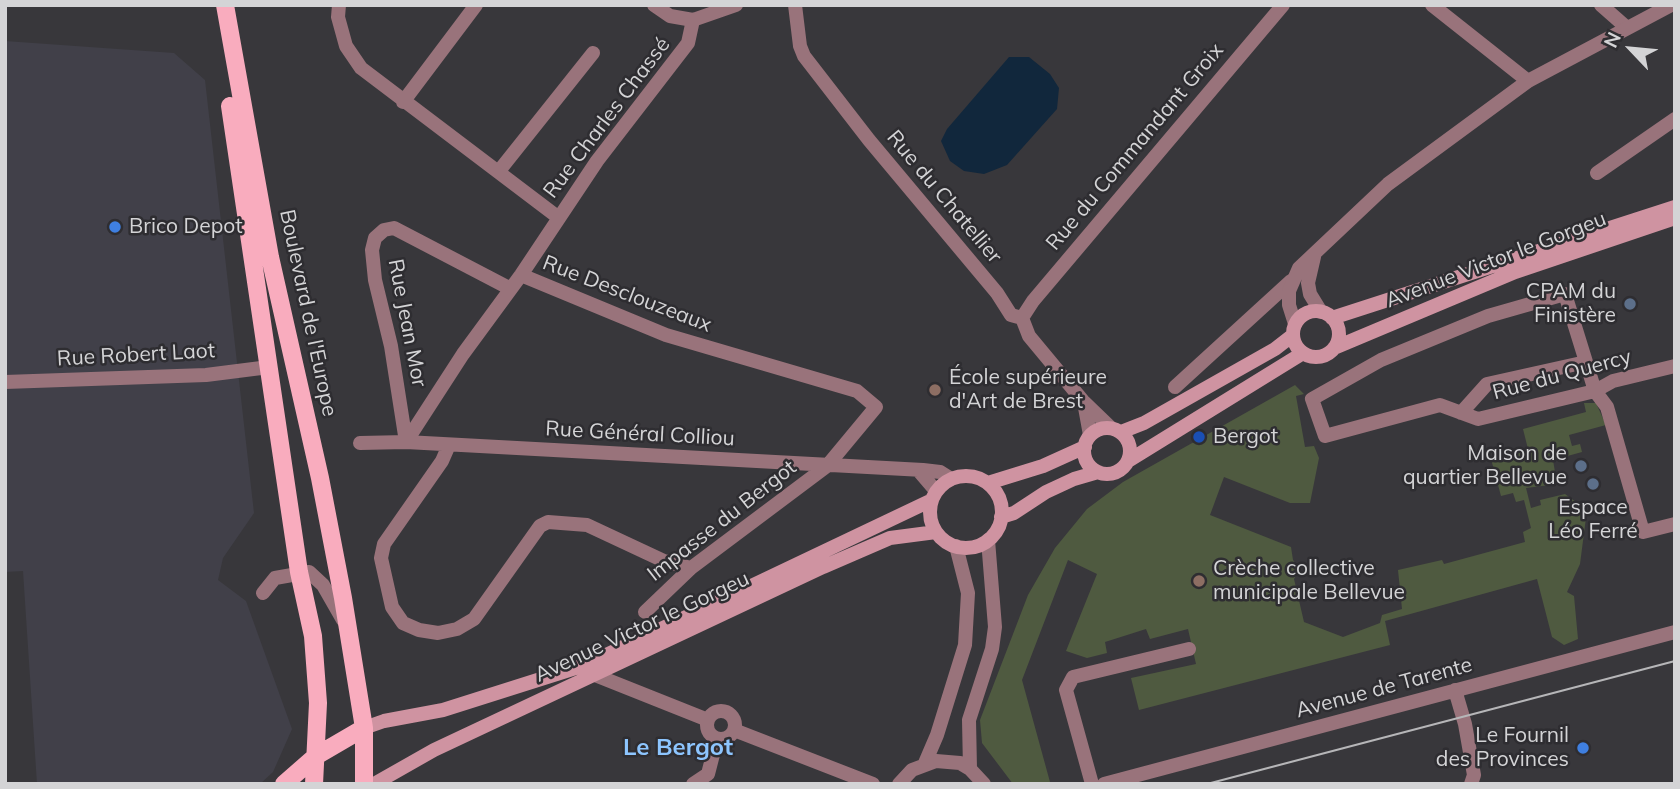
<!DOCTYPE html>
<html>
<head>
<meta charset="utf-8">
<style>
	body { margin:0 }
	#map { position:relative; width:1680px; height:789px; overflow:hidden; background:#38373b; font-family:Mulish,sans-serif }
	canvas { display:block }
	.frame { position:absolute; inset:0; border:7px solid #d4d4d6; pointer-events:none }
	.north { position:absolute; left:1596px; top:14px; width:70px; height:70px; -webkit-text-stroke:5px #2e2d31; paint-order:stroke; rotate:296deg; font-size:19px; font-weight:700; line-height:28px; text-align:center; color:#d4d4d6 }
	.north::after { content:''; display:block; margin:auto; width:24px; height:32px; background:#d4d4d6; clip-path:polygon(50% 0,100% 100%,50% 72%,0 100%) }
</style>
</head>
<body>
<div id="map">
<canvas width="1680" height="789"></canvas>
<div class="frame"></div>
<div class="north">N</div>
</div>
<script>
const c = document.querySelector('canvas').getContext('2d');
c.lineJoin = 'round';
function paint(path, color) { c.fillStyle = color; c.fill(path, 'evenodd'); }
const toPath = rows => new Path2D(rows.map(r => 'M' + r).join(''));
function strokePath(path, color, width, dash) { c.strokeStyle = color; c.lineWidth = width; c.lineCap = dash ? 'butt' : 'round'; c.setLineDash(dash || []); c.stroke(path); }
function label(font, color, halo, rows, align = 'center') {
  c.font = font + ' Mulish,sans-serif'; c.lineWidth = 5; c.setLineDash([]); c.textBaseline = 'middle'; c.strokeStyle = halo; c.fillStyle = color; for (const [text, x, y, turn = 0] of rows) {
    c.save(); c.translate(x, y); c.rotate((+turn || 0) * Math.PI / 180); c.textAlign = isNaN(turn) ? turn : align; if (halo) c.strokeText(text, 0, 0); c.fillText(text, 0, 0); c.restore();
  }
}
paint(toPath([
	[5,41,174,53,205,80,254,513,223,558,218,580,246,601,292,729,273,772,260,784,37,784,23,571,5,572]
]), '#414049');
paint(toPath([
	[1295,385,1304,394,1296,396,1305,447,1314,446,1319,458,1310,503,1290,503,1224,477,1210,515,1291,547,1293,560,1300,569,1294,579,1304,622,1343,637,1380,623,1382,615,1402,609,1398,570,1442,560,1444,564,1525,542,1523,532,1531,528,1524,500,1516,502,1513,493,1501,496,1491,459,1528,449,1523,429,1586,412,1584,403,1596,403,1606,425,1569,435,1572,446,1580,444,1582,452,1553,460,1555,472,1547,474,1550,485,1526,488,1531,508,1541,505,1540,500,1565,494,1587,510,1580,564,1567,592,1574,596,1578,639,1564,645,1552,637,1537,579,1385,621,1390,645,1139,710,1131,678,1196,664,1188,629,1150,639,1146,629,1105,642,1107,653,1087,658,1066,651,1097,574,1068,560,1022,680,1050,782,1013,784,982,743,980,720,1028,595,1055,548,1087,509,1123,482]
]), '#4f5a40');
paint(toPath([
	[1009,57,1029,57,1050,74,1059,88,1057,109,1007,165,984,174,964,171,950,161,941,141,947,129]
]), '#11273c');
strokePath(toPath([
	[339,5,338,17,346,46,361,68,559,218],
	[654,5,670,16,693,20],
	[795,5,800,46,804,56,869,140,997,293,1011,315,1022,318],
	[1432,5,1528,81],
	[1601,5,1626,27],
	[403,102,476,5],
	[499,171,593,53],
	[1597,173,1675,119],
	[521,275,666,335,857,391,876,407,827,466,691,568,645,612],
	[1022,318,1033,301,1283,5],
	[1022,318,1029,336,1083,401,1111,428],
	[1675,366,1613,381,1595,391,1478,419,1440,405,1325,436,1312,399,1381,360,1488,316,1565,294,1595,391,1607,407,1643,532,1675,524],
	[5,382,206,375,269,367],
	[1175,387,1291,281],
	[1084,402,1090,435],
	[1461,413,1487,384,1586,362],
	[406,442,463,354,521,275,597,161,688,43,693,20,736,5],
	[406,442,391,346,375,280,372,250,375,238,384,230,394,228,509,288],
	[360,443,406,442,923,470,940,472,951,479],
	[449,445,442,461,384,544,381,558,392,607,403,623,419,630,438,633,457,629,474,619,540,526,548,522,587,525,664,561,691,568],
	[918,470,936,491],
	[263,593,275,578,309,572,323,585,343,620],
	[595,675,708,720],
	'707 725a14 14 0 1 1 28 0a14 14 0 1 1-28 0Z',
	[734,730,873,784],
	[693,784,708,774,717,739],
	[1092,784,1066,690,1073,677,1189,649]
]), '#99737b', 14);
strokePath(toPath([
	[1314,257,1308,283,1310,294,1321,312],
	[1295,324,1289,305,1289,291,1299,268,1388,184,1528,81,1671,5],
	[1455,690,1465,724,1474,775,1471,784],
	[925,763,937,735,965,645,968,593,956,546],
	[970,769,969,720,992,649,995,627,988,540],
	[899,784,912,770,936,761,960,763,970,769,984,784],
	[1104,784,1675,632]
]), '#99737b', 14);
strokePath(toPath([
	'1293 334a23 23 0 1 1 46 0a23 23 0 1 1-46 0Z',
	[1332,318,1675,207],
	[1334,348,1515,272,1675,218],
	'1084 451a23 23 0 1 1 46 0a23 23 0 1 1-46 0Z',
	[1121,432,1144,423,1275,349,1293,335],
	[1128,461,1303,353],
	'930 512a36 36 0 1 1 72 0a36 36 0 1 1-72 0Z',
	[988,483,1043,466,1085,447],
	[1001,517,1014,513,1046,492,1074,479,1098,472],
	[364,728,384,721,443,710,585,665,932,500],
	[374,784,434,750,823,567,890,538,936,532]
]), '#cf93a1', 14);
strokePath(toPath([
	[225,5,270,257,320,478,343,598,364,728,364,784],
	[230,106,299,572,313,636,318,703,314,784],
	[284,784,316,756,364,728]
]), '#f9acbe', 18);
strokePath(toPath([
	[1207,784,1675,661]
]), '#b6b6b8', 2);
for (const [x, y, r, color] of [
	[115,227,7,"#3f7fe0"],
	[1630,304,7,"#5c6f8a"],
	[935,390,7,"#8d6e63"],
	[1199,437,7,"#1a4fb4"],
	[1581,466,7,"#5c6f8a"],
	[1593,484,7,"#5c6f8a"],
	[1199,581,7,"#8d6e63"],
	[1583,748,7,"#3f7fe0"]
]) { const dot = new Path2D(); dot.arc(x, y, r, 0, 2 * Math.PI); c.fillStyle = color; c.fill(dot); strokePath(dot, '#2e2d31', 2.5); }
label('21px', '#d4d4d6', '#2e2d31', [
	["Rue Charles Chassé",607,118,-53],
	["Rue du Commandant Groix",1135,147,-50],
	["Rue du Chatellier",944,197,50],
	["Avenue Victor le Gorgeu",1496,260,-21],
	["Rue Desclouzeaux",627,294,21],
	["Boulevard de l'Europe",308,313,78],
	["Rue Jean Mor",407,323,79],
	["Rue Robert Laot",136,355,-3],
	["Rue du Quercy",1562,375,-15],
	["Rue Général Colliou",640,434,3],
	["Impasse du Bergot",722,521,-38],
	["Avenue Victor le Gorgeu",642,627,-25],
	["Avenue de Tarente",1384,688,-15]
]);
label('21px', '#d4d4d6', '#2e2d31', [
	["Brico Depot",129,227],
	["CPAM du",1616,292,"right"],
	["Finistère",1616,316,"right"],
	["École supérieure",949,378],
	["d'Art de Brest",949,402],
	["Bergot",1213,437],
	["Maison de",1567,454,"right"],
	["quartier Bellevue",1567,478,"right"],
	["Espace",1593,508,"center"],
	["Léo Ferré",1593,532,"center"],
	["Crèche collective",1213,569],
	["municipale Bellevue",1213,593],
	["Le Fournil",1569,736,"right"],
	["des Provinces",1569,760,"right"]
], 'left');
label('bold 24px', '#8dc5fe', '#2e2d31', [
	["Le Bergot",678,748]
]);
</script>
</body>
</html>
